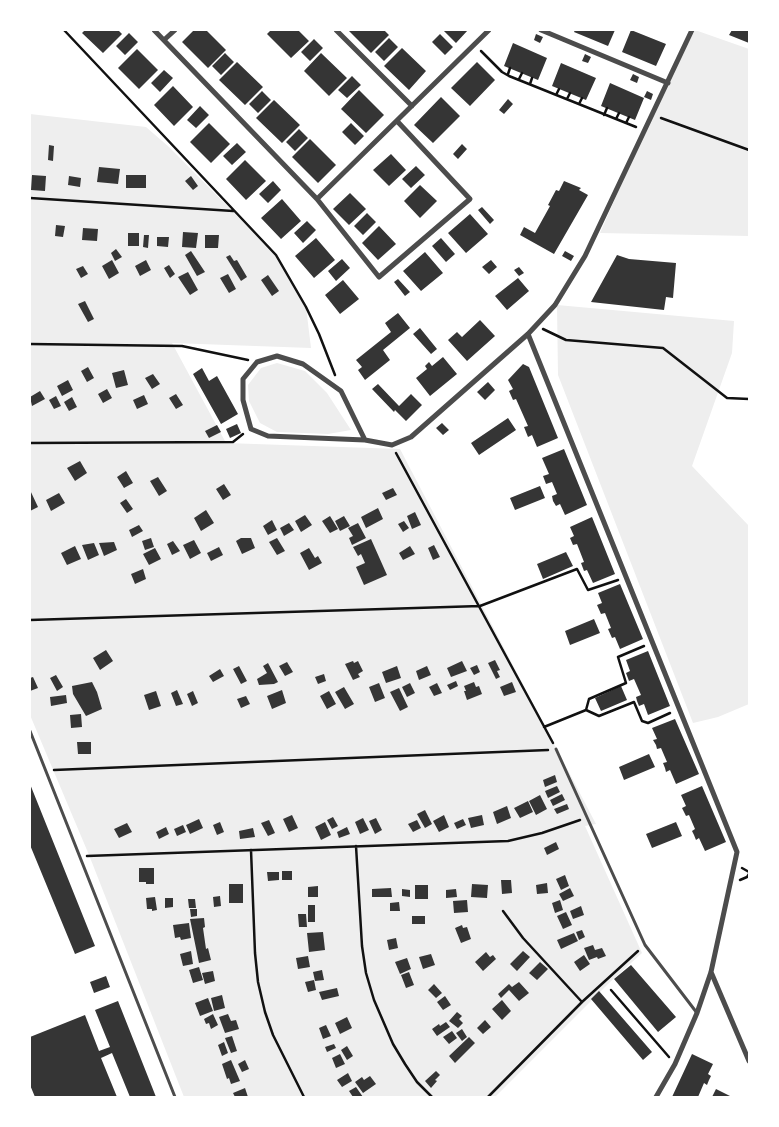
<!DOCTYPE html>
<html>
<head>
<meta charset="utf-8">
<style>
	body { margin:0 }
	#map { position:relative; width:779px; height:1127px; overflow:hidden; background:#fff; font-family:Lato,sans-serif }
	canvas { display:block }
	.frame { position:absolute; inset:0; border:31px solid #fff; pointer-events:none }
</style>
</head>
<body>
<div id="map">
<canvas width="779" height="1127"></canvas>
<div class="frame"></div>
</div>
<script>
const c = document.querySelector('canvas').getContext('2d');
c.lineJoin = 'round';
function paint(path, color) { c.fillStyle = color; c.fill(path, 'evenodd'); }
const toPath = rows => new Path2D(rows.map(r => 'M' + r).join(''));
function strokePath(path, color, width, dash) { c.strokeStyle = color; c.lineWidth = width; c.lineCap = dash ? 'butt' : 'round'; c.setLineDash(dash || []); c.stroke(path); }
paint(toPath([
	[695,30,749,49,749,236,600,233,652,115],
	[30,114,146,127,169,147,276,255,306,307,311,348,172,343,226,443,400,449,596,824,585,826,642,953,609,983,495,1097,184,1097,89,855,30,715],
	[557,305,734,321,732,353,692,466,749,526,749,704,718,717,693,723,558,375],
	[277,363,305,371,327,393,351,430,328,434,277,432,260,423,249,401,248,385,261,368]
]), '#eee');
paint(toPath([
	[85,30,118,30,122,34,103,53,82,33],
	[194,30,206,30,226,50,208,68,182,42],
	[271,30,298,30,309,41,291,58,267,34],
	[348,30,384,30,389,35,371,53],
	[443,30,468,30,456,43],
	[575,30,615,30,608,46,574,32],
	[631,30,666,44,656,66,622,52],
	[732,30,749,30,749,43,729,35],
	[129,33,138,42,125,55,116,46],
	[440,34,453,47,445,55,432,42],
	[536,34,543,37,540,43,534,40],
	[389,38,398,47,384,61,375,52],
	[314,39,323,48,310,61,301,52],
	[513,43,547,58,538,80,504,66],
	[402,48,426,71,409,90,384,66],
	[137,49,158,70,139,89,118,68],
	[225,53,234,62,221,75,212,66],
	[321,53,347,78,329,96,304,71],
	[585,54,591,57,588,63,582,61],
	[237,62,263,87,245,105,219,80],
	[477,62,495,80,470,106,451,88],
	[561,63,596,78,586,100,552,86],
	[164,70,173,78,160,92,151,83],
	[633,74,639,77,637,83,630,80],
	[352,76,361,85,347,98,338,90],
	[610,83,644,98,635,120,601,106],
	[173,86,193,107,174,126,154,105],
	[359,90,384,115,366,133,341,109],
	[262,91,271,100,258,113,249,104],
	[647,91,653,94,651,100,644,97],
	[441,97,460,116,433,143,414,125],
	[508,99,513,104,504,114,499,110],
	[274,100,300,125,282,143,256,118],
	[200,106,209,115,196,128,187,120],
	[209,123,230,144,211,163,190,142],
	[351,123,364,136,355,145,342,132],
	[299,129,308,138,295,151,286,142],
	[310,139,336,165,318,183,292,157],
	[237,143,246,152,232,165,223,156],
	[462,144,467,149,458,159,453,154],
	[49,145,54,146,53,161,48,160],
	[391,154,406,170,389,186,373,170],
	[245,160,266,181,246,200,226,179],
	[416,166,425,175,411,188,402,179],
	[99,167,120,169,118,184,97,182],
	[32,175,46,176,45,191,31,190],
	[126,175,146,175,146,188,126,188],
	[69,176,81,178,80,187,68,185],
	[191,176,198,186,193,190,185,181],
	[273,181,281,190,268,203,259,194],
	[564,181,581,188,579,190,588,195,554,254,520,235,524,227,535,233,550,206,548,205,556,190,559,191],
	[420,185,437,201,420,218,404,201],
	[350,193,366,209,349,225,333,209],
	[282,199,301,221,281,239,261,218],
	[482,207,494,220,490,224,478,210],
	[367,213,376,222,363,235,354,226],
	[470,214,488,234,466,253,448,233],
	[307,221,316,230,303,243,294,233],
	[56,225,65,226,63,237,55,236],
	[379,226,396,244,378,260,362,243],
	[83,228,98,229,97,241,82,240],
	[183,232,198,233,196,248,182,247],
	[128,233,139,233,139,246,128,246],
	[144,235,149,235,148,248,143,247],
	[205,235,219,235,218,248,205,248],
	[157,237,169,237,168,247,157,246],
	[316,238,335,260,314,278,295,256],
	[441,238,455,254,446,262,432,246],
	[116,249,122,257,115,261,111,253],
	[191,251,205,272,197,276,185,255],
	[565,251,574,256,571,261,562,256],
	[425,252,443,273,421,291,403,271],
	[230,255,234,261,237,260,247,277,241,281,226,257],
	[617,255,629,259,676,263,673,298,666,297,664,310,591,302],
	[342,259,350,268,336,281,328,271],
	[112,260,119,273,109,279,102,266],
	[146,260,151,270,140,276,135,266],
	[491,260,497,267,489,274,482,267],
	[169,265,175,274,170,278,164,268],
	[83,266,88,274,81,278,76,269],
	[519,267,524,273,519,276,514,270],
	[188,272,198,290,190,295,178,277],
	[228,274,236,289,229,293,220,278],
	[268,275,279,291,272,296,261,280],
	[518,278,529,291,507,310,495,296],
	[398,279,410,292,405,296,394,282],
	[343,280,359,299,340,314,325,295],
	[85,301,94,319,88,322,78,304],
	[398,313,410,328,383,350,390,360,365,380,358,370,362,367,356,360,391,332,385,323],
	[480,320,495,336,467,361,448,340,457,332,462,337],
	[420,328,437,349,431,354,413,334],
	[443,357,457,374,430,396,416,378,427,369,425,366,429,362,432,366],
	[523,364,529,367,558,438,537,447,532,435,528,437,524,427,528,426,516,399,513,400,509,391,513,389,508,380],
	[88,367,94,378,87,382,81,371],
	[202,368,209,381,217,376,238,414,221,424,193,374],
	[124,370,128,385,116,388,112,373],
	[153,374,160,384,152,389,145,378],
	[68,380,73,390,62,396,57,386],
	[488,382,495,390,485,400,477,392],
	[378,384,399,406,411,394,422,405,406,421,395,410,394,412,372,389],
	[107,389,112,398,103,403,98,394],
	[40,391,45,399,32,406,30,397],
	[176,394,183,405,176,409,169,398],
	[144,395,148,404,137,409,133,400],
	[56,396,61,406,54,409,49,400],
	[72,397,77,407,69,411,64,402],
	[508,418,516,430,479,455,471,443],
	[442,423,449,430,443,435,436,428],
	[237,424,241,433,230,438,226,429],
	[217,425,221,432,209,438,205,431],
	[564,449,587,505,565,515,560,504,556,506,553,501,552,496,557,494,552,482,546,484,543,476,549,474,542,458],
	[80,461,87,473,75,481,67,468],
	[126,471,133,483,124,488,117,477],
	[158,477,167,491,159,496,150,481],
	[224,484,231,495,223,500,216,489],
	[540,486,545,498,515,510,510,498],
	[393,488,397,495,386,500,382,493],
	[30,490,38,507,30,511],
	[59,493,65,503,51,511,46,500],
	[126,499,133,509,127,513,120,503],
	[378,508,383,519,366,528,361,517],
	[206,510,214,523,201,531,194,518],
	[415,512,421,525,412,529,407,516],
	[305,515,312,525,301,532,295,521],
	[330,516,338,529,330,533,322,521],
	[344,516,350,526,340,531,335,521],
	[592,517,615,574,593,583,587,570,584,571,581,563,584,562,577,544,573,545,570,538,574,536,570,527],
	[272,520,277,530,268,535,263,526],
	[404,521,409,528,403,532,398,524],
	[289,523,294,530,284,536,280,528],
	[358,523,366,538,352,545,349,538,353,536,348,528],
	[139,525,143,531,132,537,129,530],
	[151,538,154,547,145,550,142,541],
	[241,538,251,538,255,548,242,554,236,541],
	[277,538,285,551,277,555,269,542],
	[371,539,387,575,364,585,356,567,365,563,361,554,358,556,353,547],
	[194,540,201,553,190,559,183,545],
	[173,541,180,551,172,555,167,544],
	[114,542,117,550,104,556,99,543],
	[94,543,99,555,88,560,82,545],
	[434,545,440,557,433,560,428,548],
	[75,546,81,559,67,565,61,553],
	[410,546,415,554,403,560,399,553],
	[219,547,223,555,211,561,207,553],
	[155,548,161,559,149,565,143,554],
	[309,548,315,558,318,556,322,563,309,570,300,553],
	[566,552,573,566,543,579,537,564],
	[143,569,146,579,135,584,131,574],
	[620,584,643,639,620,649,615,637,612,638,608,629,611,628,605,613,601,614,597,605,602,603,598,593],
	[594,619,600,633,570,645,565,631],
	[106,650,113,661,100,670,93,658],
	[648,651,670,706,648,715,644,704,639,706,637,701,636,697,641,695,634,679,629,681,626,673,630,671,626,660],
	[495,660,500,670,497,671,500,677,496,679,488,663],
	[353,661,354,663,358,661,363,671,358,674,360,677,353,680,345,664],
	[462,661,467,671,451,677,447,668],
	[287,662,293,672,285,676,279,666],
	[268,663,278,682,274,684,259,685,257,679,267,673,263,666],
	[477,665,480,672,474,675,470,668],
	[239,666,247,681,241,684,233,669],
	[397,666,401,678,386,683,382,672],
	[427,666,431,675,419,680,416,671],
	[220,669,224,676,213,682,209,676],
	[324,674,326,681,318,684,315,677],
	[56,675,63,687,57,691,50,678],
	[33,677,38,688,30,691,30,678],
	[456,681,458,686,450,690,447,685],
	[92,682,97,692,102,709,86,716,73,694,72,686],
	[474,682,476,687,479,686,482,694,467,700,464,691,466,691,464,686],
	[512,682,516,692,504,696,500,687],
	[379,683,385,698,375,702,369,687],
	[410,683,415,693,407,697,402,687],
	[437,683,442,693,434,696,429,687],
	[621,686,627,700,601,711,595,698],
	[344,687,354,704,345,709,335,692],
	[399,688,408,707,400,711,390,692],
	[177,690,183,704,176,706,171,693],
	[282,690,286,703,272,709,267,696],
	[156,691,161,706,149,710,144,695],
	[193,691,198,703,192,706,187,694],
	[329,691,336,704,327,709,320,696],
	[66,695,67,703,51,706,50,697],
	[246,696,250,704,241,708,237,699],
	[81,714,82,727,71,728,70,715],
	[675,719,699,774,676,784,670,770,666,772,665,768,663,763,667,762,661,748,657,749,656,745,653,740,657,739,652,728],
	[77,742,91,742,91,754,78,754],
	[649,754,655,767,624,780,619,767],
	[555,775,557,782,545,787,543,780],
	[30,784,95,946,75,954,30,845],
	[557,786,560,792,548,798,545,791],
	[702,786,726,842,705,851,699,838,696,840,694,835,692,831,695,829,689,815,686,816,682,808,686,806,681,795],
	[562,794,565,800,553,806,550,800],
	[540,795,547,809,536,815,529,801],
	[528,801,533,812,520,818,514,808],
	[567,804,569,809,557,814,554,809],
	[507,806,511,818,497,824,493,812],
	[425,810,432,824,425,828,417,814],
	[292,815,298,828,289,832,283,819],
	[444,815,449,827,439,832,433,821],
	[482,815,484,825,471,828,468,818],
	[333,817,338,826,332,829,327,820],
	[363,818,369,830,360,834,355,822],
	[376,818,382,830,375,834,369,821],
	[199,819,203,828,190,834,186,825],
	[463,819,466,825,457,829,454,823],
	[269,820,275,833,268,836,261,823],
	[417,820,421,828,413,832,408,824],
	[220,822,224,832,217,835,213,825],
	[325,822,331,835,321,840,315,827],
	[676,822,682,836,652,848,646,834],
	[127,823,132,832,119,838,114,829],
	[183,825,186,832,177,836,174,829],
	[166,827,169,834,159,839,156,832],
	[347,827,350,834,339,838,337,832],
	[253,828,255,837,240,839,239,831],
	[556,842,559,849,547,855,544,848],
	[139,868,154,868,154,884,146,884,146,882,139,882],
	[282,871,292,871,292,880,282,880],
	[267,872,279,872,279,880,268,881],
	[565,875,569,886,561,890,556,879],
	[501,880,511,880,512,893,502,894],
	[547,883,548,893,537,894,536,885],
	[229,884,243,884,243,903,229,903],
	[472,884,488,885,487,898,471,897],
	[415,885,428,885,428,899,415,899],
	[318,886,318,897,308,897,308,887],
	[391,888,392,897,372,897,372,889],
	[570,888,574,896,563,901,559,894],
	[402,889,410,890,410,897,402,896],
	[456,889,457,897,446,898,446,890],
	[220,896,221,906,214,907,213,897],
	[155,897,157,910,152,911,152,909,147,909,146,898],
	[165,898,173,898,173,907,165,908],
	[188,899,195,899,196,908,189,908],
	[467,900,468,912,454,913,453,901],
	[560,900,563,910,555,913,552,903],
	[399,902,400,911,390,911,390,903],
	[308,905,315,905,315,922,308,922],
	[581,906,584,915,573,919,570,911],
	[190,909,197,909,197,916,191,917],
	[566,912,572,925,563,929,557,916],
	[298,914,306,914,307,927,299,927],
	[412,916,425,916,425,924,412,924],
	[204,918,205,927,203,928,206,949,208,948,211,960,199,963,190,919],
	[189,923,191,938,181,940,180,937,175,938,173,925],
	[462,925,463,928,467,927,471,939,461,943,455,928],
	[582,930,585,937,579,940,576,932],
	[323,932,325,950,309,952,307,933],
	[574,933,578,941,561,949,557,940],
	[396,938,398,948,389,950,387,940],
	[593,945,595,950,602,948,606,956,598,959,597,957,589,960,584,948],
	[191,951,193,964,183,966,180,954],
	[523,951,530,957,517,971,510,964],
	[486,952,490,957,493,955,496,959,483,971,475,962],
	[431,954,435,965,423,969,419,957],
	[584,955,590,964,580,971,574,962],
	[308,956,310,967,298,969,296,958],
	[407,958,411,969,400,974,395,962],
	[540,962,548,969,537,980,529,973],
	[631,965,676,1017,658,1032,614,979],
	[199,967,203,980,193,983,189,970],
	[322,970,324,980,315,981,313,972],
	[213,971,215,981,205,984,202,973],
	[409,972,414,985,406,988,401,975],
	[106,976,110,987,94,993,90,982],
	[314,980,316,990,308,992,305,982],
	[519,982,529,993,519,1001,509,990,501,998,498,994,509,984,512,987],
	[434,984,442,993,436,998,428,990],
	[337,988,339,996,322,1000,319,992],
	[599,991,652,1052,643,1060,591,999],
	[222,995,225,1008,214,1011,211,998],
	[445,996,451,1005,443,1010,437,1002],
	[208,998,213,1011,200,1016,195,1003],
	[502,1000,511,1011,502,1020,492,1009],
	[118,1001,156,1097,130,1097,112,1053,101,1058,117,1097,35,1097,30,1085,30,1037,85,1015,99,1051,110,1047,95,1010],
	[457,1012,462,1016,459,1019,463,1023,458,1028,449,1021],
	[213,1014,218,1025,211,1029,209,1023,206,1024,204,1019],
	[228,1014,231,1021,236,1020,239,1029,225,1033,219,1017],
	[347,1017,352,1028,340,1034,335,1023],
	[485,1020,491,1027,483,1034,477,1028],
	[446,1022,450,1027,437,1036,432,1029,439,1024,440,1026],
	[326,1025,331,1036,323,1039,319,1028],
	[462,1029,467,1037,462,1041,456,1033],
	[452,1031,457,1038,449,1044,443,1037],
	[232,1036,237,1051,231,1053,225,1038],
	[469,1037,475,1043,455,1063,449,1056],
	[224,1042,228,1053,222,1056,218,1045],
	[334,1044,336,1048,327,1052,325,1047],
	[347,1046,353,1056,347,1060,341,1050],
	[340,1054,345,1064,336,1068,332,1058],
	[692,1054,713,1064,708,1074,711,1076,709,1080,707,1085,704,1083,698,1097,672,1097],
	[231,1060,240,1081,231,1084,229,1078,227,1079,222,1064],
	[245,1060,249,1069,242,1072,238,1064],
	[436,1071,440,1075,435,1080,437,1081,431,1088,425,1081],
	[348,1073,352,1081,342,1087,337,1080],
	[370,1076,376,1084,363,1093,355,1082,362,1077,364,1080],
	[356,1087,363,1097,353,1097,349,1091],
	[245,1088,248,1097,235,1097,233,1093],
	[716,1089,732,1097,712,1097]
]), '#353535');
strokePath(toPath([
	[64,30,276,255,306,307,319,334,335,375],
	[481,51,502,72,509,76,636,127],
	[508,74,510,68],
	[519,79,522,73],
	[530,84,532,78],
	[556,95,559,89],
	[567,99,570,93],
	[579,104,582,98],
	[604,115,607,108],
	[661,118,749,150],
	[616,119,619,113],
	[626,123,629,117],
	[30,198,233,211],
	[543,329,566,340,663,348,727,398,749,399],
	[30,344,182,346,248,360],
	[30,443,233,442,243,434],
	[396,453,553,743],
	[30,620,480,606,577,569,588,590,618,580],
	[586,710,589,699,626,683,618,657,644,646],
	[544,727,586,710,599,716,634,702,642,721,648,723,670,713],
	[54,770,548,750],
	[356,846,362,946,366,973,374,1000,393,1044,405,1064,417,1082,432,1097],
	[251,850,255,953,258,982,265,1012,273,1035,304,1097],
	[87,856,508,841,542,833,580,820],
	[742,868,749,872],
	[740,880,747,877,749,874],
	[503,911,523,938,582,1002],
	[611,990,669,1057],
	[488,1097,582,1002,638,951]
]), '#111', 2.5);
strokePath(toPath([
	[30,731,175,1097],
	[556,749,645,945,697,1013]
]), '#4c4c4c', 3);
strokePath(toPath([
	[154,30,317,199,379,277,470,199,397,121],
	[336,30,412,106],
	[541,30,668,83],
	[164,40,175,30],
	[317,199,489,30],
	[528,334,737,852,711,972,697,1013,675,1064,656,1097],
	[365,440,268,436,251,429,243,400,243,379,257,362,277,356,303,364,341,391,365,440,392,445,411,437,528,334,555,305,585,256,692,30],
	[711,972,749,1061]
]), '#4c4c4c', 5);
</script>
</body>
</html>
